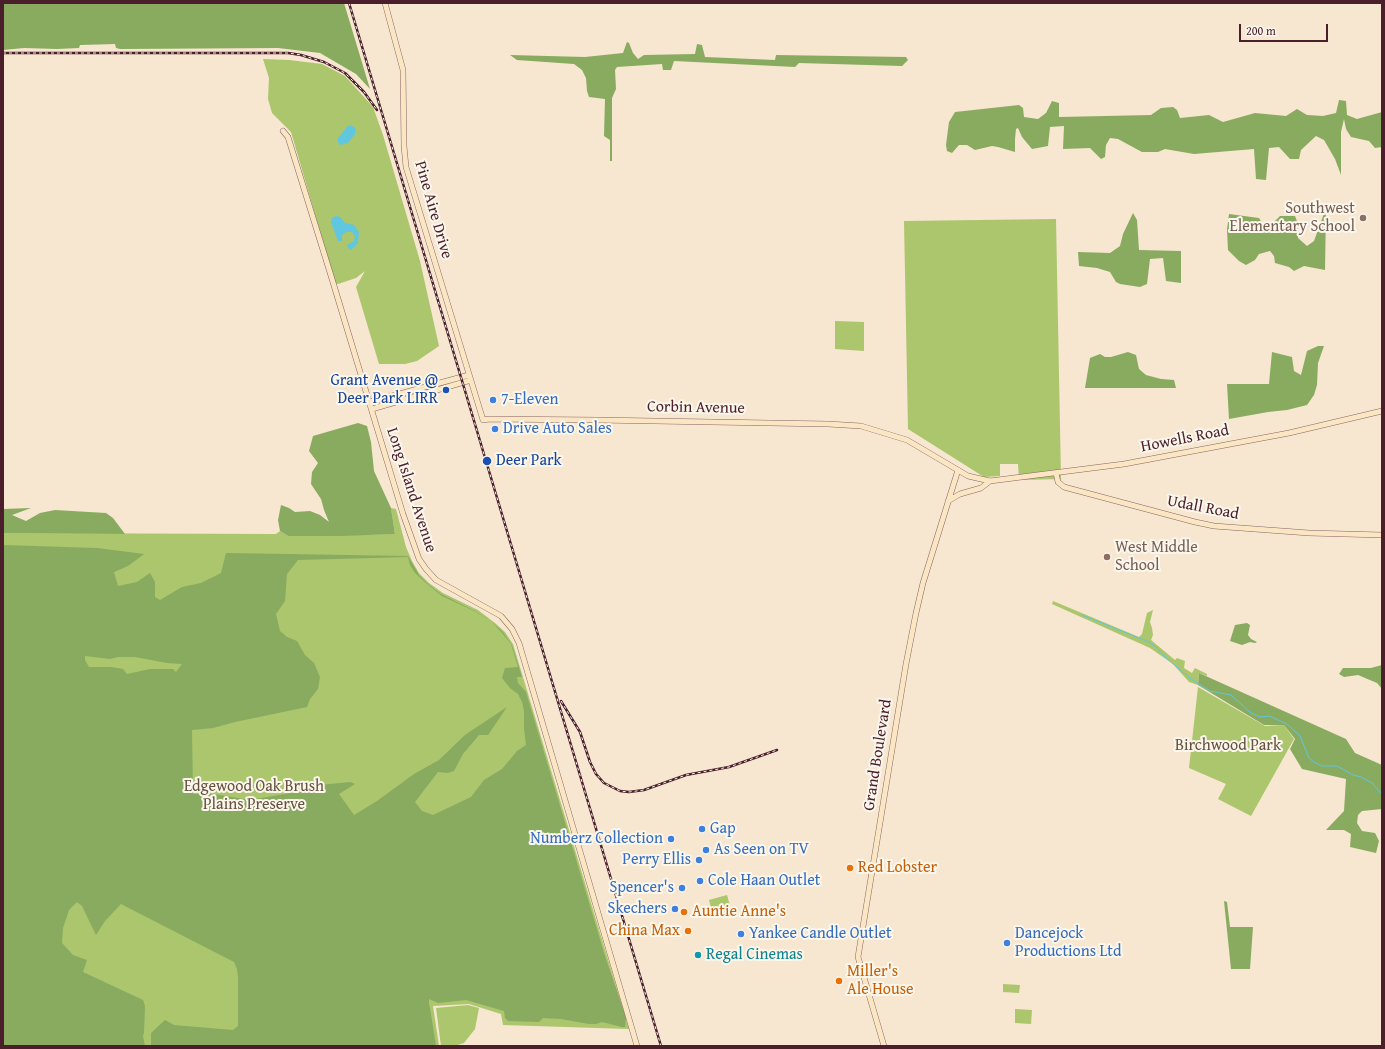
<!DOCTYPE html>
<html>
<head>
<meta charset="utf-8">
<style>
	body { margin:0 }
	#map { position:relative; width:1385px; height:1049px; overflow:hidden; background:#f7e6d0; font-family:"Gentium Book Plus",serif }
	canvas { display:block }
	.frame { position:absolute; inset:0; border:4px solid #4a1f2b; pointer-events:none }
	.scale { position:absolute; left:1239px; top:24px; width:89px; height:18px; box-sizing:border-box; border:2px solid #4a1f2b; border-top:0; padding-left:5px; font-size:12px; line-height:14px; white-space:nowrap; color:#4a1f2b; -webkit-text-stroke:3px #fbf7ec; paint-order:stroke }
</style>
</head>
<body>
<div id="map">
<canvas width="1385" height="1049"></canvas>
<div class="frame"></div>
<div class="scale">200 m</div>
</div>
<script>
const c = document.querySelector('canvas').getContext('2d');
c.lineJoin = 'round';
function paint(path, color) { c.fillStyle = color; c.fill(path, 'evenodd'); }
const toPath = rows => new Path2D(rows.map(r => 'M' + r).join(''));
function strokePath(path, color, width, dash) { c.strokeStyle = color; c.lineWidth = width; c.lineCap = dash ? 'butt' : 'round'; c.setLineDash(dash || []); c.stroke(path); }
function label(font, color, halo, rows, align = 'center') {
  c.font = font + ' "Gentium Book Plus",serif'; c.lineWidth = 4; c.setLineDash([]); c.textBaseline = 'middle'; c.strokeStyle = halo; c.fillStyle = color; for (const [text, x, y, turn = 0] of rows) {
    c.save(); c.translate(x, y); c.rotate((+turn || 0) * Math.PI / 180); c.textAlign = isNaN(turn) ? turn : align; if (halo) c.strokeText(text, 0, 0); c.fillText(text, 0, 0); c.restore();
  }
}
paint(toPath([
	[263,59,289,60,322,64,345,76,373,107,383,135,420,261,439,346,417,361,405,364,379,364,356,287,365,271,356,278,338,284,335,283,291,132,272,113,268,99,269,78],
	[1056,219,1061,479,1019,480,1018,464,1000,464,1000,476,984,477,908,429,904,221],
	[835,321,864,322,864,351,835,349],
	[391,508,396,509,406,547,412,561,419,573,429,583,443,593,478,610,495,623,505,632,513,644,629,1029,503,1025,501,1014,469,1004,433,1006,439,1046,3,1046,3,533,276,534,280,531,288,536,395,534],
	[1053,601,1139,637,1142,634,1147,613,1153,610,1150,622,1152,628,1153,635,1151,640,1175,660,1177,658,1185,661,1184,668,1192,673,1195,668,1207,674,1207,676,1199,673,1198,685,1189,682,1173,664,1150,648,1052,604],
	[1198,687,1265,726,1284,725,1294,739,1251,816,1218,799,1226,784,1189,768],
	[727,895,732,913,720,917,712,912,709,900],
	[1003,984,1020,985,1019,993,1003,992],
	[468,1005,479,1008,475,1029,464,1043,454,1046,441,1046,436,1008],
	[1015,1009,1032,1010,1031,1024,1015,1023]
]), '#abc66c');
paint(toPath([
	[3,3,344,3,370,89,356,74,320,53,278,48,120,49,116,48,115,44,80,45,79,48,57,49,24,48,3,50],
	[627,42,629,43,633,53,638,59,644,55,695,54,697,44,702,45,705,57,775,60,776,55,906,57,908,60,902,66,799,63,795,67,674,61,671,70,663,70,662,64,617,67,615,70,616,89,612,98,612,161,610,161,610,140,604,136,605,99,589,97,587,91,586,78,582,70,574,64,517,60,510,55,585,57,623,53],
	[1339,100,1346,101,1347,115,1357,119,1382,112,1382,147,1375,148,1369,141,1351,137,1346,129,1344,119,1341,132,1341,175,1335,159,1324,140,1316,136,1301,150,1299,159,1290,159,1279,147,1269,148,1266,180,1256,179,1254,149,1194,154,1165,149,1158,152,1142,152,1118,139,1110,138,1106,145,1105,157,1101,159,1090,148,1063,149,1064,126,1050,127,1048,146,1032,149,1022,137,1018,128,1016,129,1015,139,1015,152,998,147,992,146,975,150,967,145,959,145,952,153,947,151,946,145,949,122,955,112,1019,105,1023,108,1024,117,1038,119,1046,113,1052,101,1059,103,1059,117,1151,115,1161,108,1173,107,1177,110,1180,118,1209,115,1223,122,1255,113,1286,116,1297,109,1307,115,1323,116,1336,113],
	[1326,208,1325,270,1304,266,1294,271,1289,267,1275,263,1274,256,1270,251,1259,254,1255,260,1246,265,1239,261,1228,250,1227,230,1229,214,1259,218,1264,226,1273,223,1280,216,1295,216,1298,224,1298,238,1307,246,1314,241],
	[1133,213,1137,220,1139,250,1181,251,1181,283,1166,281,1163,258,1150,259,1147,284,1140,287,1120,284,1116,282,1110,272,1097,268,1079,266,1078,252,1110,253,1120,246,1123,234],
	[1318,346,1324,346,1318,363,1317,385,1314,395,1307,405,1287,410,1268,412,1229,419,1227,384,1269,384,1272,352,1292,357,1294,371,1301,375,1307,351],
	[1128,352,1136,355,1139,369,1146,375,1161,379,1174,380,1176,388,1085,388,1090,358,1100,354,1105,357,1111,357],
	[358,423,367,426,371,442,374,471,391,508,395,534,341,536,288,536,280,531,278,520,281,505,289,508,295,512,310,511,320,515,329,522,324,510,321,499,311,484,312,472,318,463,309,451,313,436],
	[31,508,12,515,26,521,40,513,55,510,106,513,113,518,125,534,3,533,3,509],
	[3,545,97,548,144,554,128,566,114,572,118,586,137,582,150,573,155,582,155,597,160,600,182,587,201,583,221,573,226,553,408,556,419,575,428,584,441,594,475,611,492,622,503,632,512,645,522,677,517,677,518,683,526,692,605,956,626,1017,625,1027,622,1027,602,1022,596,1024,589,1024,561,1019,543,1018,539,1022,508,1021,505,1018,504,1011,466,1000,438,1003,429,999,429,1004,430,1008,436,1046,151,1046,151,1033,165,1020,174,1025,233,1030,238,1026,238,977,237,969,234,962,121,904,105,921,96,935,82,906,77,902,69,910,63,928,62,943,73,955,87,960,83,972,143,1000,145,1006,144,1033,143,1036,145,1046,3,1046],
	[408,557,410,565,415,573,427,584,442,596,474,611,492,622,502,633,511,644,518,667,505,668,502,678,510,688,518,694,522,702,524,711,524,728,526,745,517,751,502,769,484,780,471,797,433,815,422,811,415,802,438,772,448,773,454,771,463,754,479,735,488,735,507,707,465,735,439,760,414,774,377,801,354,815,339,794,355,784,350,782,320,785,296,792,250,800,214,794,193,794,192,730,213,728,235,722,307,707,310,699,318,689,320,677,314,663,305,655,297,641,287,637,280,631,276,614,285,601,287,574,298,560],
	[85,656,110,659,118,657,135,657,167,663,182,664,176,672,173,669,150,669,127,674,123,669,111,667,89,667,85,660],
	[1247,623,1250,625,1248,635,1251,639,1257,642,1255,643,1250,642,1242,645,1230,641,1235,625],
	[1382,665,1382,689,1377,683,1358,675,1344,677,1339,674,1343,668,1371,668],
	[1199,673,1346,739,1355,753,1382,765,1382,809,1362,811,1358,815,1357,823,1362,831,1375,833,1379,841,1376,853,1350,847,1351,834,1344,830,1326,830,1344,811,1346,779,1302,769,1290,749,1295,739,1284,725,1264,725,1198,685],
	[1224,901,1227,902,1230,927,1253,927,1250,969,1231,969]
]), '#88ab60');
paint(toPath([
	[351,125,356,129,355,134,348,143,340,145,338,142,338,138,348,126],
	[336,216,340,217,345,223,354,225,359,232,358,243,351,250,348,248,347,245,354,241,355,236,352,232,346,232,342,235,342,241,338,241,331,222,332,218]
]), '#61c6df');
strokePath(toPath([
	[1082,615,1149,642,1156,647,1165,657,1191,679,1210,691,1231,695,1251,713,1260,717,1269,716,1287,724,1300,736,1309,758,1314,762,1322,766,1337,766,1353,775,1361,777,1372,783,1382,794]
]), '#61c6df', 1);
const secondary = toPath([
	[385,3,403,70,404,146,406,167,483,420,489,419,597,420,828,424,861,426,907,440,968,476,990,481,1124,464,1289,433,1382,411],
	[283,131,288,137,332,279,403,514,419,559,426,569,436,580,501,616,512,629,519,643,637,1046],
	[370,402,469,375],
	[372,409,471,380],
	[1056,473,1058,482,1064,487,1195,522,1214,526,1309,533,1382,535],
	[948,501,960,494,981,488,990,481],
	[884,1046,858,957,906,664,916,613,923,583,958,470]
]);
strokePath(secondary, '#876565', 6);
strokePath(secondary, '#fbe6c4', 5);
const rail = toPath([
	[349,3,661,1046],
	[3,53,288,53,301,55,324,62,345,73,364,92,377,110],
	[561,701,580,732,590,762,596,774,604,783,620,791,629,792,644,790,686,775,729,767,777,750]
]);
strokePath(rail, '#4a1f2b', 2.5);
strokePath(rail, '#fbf7ec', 1, [3]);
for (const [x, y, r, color] of [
	[1363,218,4,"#8d6e63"],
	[446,390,4,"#1a4fb4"],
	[493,400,4,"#3f7fe0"],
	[495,429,4,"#3f7fe0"],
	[487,461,5,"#1a4fb4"],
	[1107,557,4,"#8d6e63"],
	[702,829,4,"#3f7fe0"],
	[671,839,4,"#3f7fe0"],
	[706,850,4,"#3f7fe0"],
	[699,860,4,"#3f7fe0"],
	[850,868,4,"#e8710a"],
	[700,881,4,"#3f7fe0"],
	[682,888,4,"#3f7fe0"],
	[675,909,4,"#3f7fe0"],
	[684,912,4,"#e8710a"],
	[688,931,4,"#e8710a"],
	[741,934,4,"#3f7fe0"],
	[1007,943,4,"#3f7fe0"],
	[698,955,4,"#0f9aa8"],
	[839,981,4,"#e8710a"]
]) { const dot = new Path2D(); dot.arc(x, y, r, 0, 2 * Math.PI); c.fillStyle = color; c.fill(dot); strokePath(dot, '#fbf7ec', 1.5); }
label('16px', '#785e54', '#fbf7ec', [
	["Southwest",1355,209],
	["Elementary School",1355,227],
	["West Middle",1115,548,"left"],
	["School",1115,566,"left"]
], 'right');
label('16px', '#4a1f2b', '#fbf7ec', [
	["Pine Aire Drive",433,210,74],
	["Corbin Avenue",696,408,1],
	["Howells Road",1185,439,-11],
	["Long Island Avenue",411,490,72],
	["Udall Road",1203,508,11],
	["Grand Boulevard",878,755,-81]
]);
label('16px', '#164399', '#fbf7ec', [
	["Grant Avenue @",438,381],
	["Deer Park LIRR",438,399],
	["Deer Park",496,461,"left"]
], 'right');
label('16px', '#366cbe', '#fbf7ec', [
	["7-Eleven",501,400],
	["Drive Auto Sales",503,429],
	["Gap",710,829],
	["Numberz Collection",663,839,"right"],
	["As Seen on TV",714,850],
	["Perry Ellis",691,860,"right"],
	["Cole Haan Outlet",708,881],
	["Spencer's",674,888,"right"],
	["Skechers",667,909,"right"],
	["Yankee Candle Outlet",749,934],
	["Dancejock",1015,934],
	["Productions Ltd",1015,952]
], 'left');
label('16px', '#67513e', '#fbf7ec', [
	["Birchwood Park",1228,746],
	["Edgewood Oak Brush",254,787],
	["Plains Preserve",254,805]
]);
label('16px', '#c56008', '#fbf7ec', [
	["Red Lobster",858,868],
	["Auntie Anne's",692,912],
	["China Max",680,931,"right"],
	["Miller's",847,972],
	["Ale House",847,990]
], 'left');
label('16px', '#0d838f', '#fbf7ec', [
	["Regal Cinemas",706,955]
], 'left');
</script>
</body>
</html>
